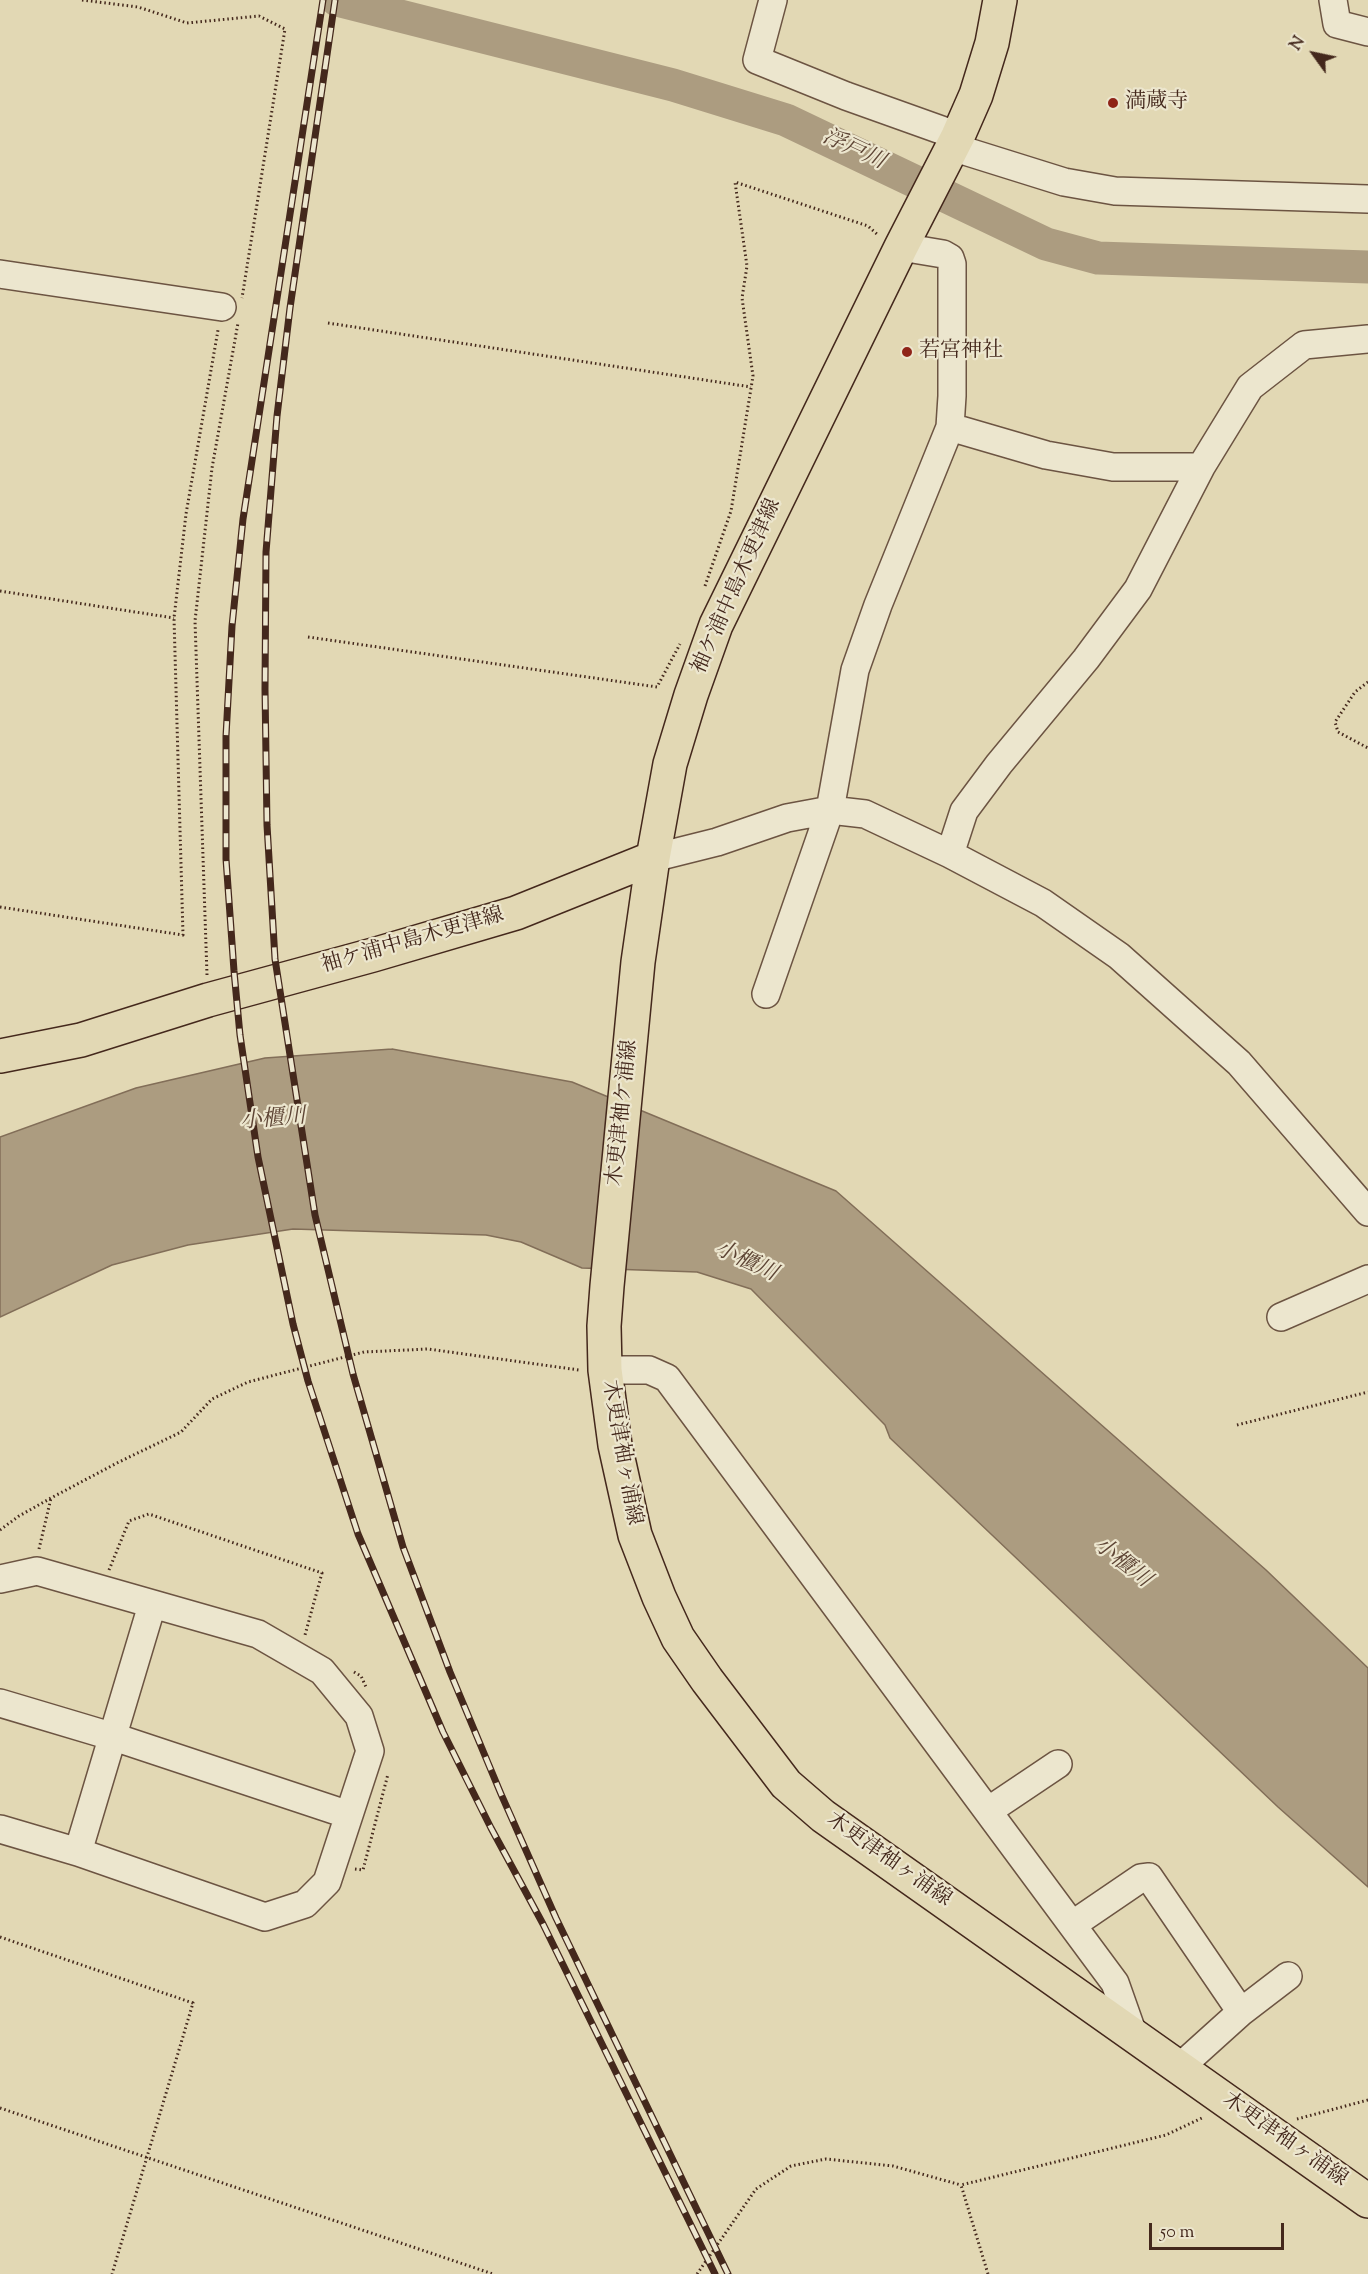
<!DOCTYPE html>
<html>
<head>
<meta charset="utf-8">
<style>
	body { margin:0 }
	#map { position:relative; width:1368px; height:2274px; overflow:hidden; background:#e2d8b4; font-family:"Sorts Mill Goudy",serif }
	canvas { display:block }
	.north { position:absolute; left:1284px; top:24px; width:60px; height:60px; -webkit-text-stroke:4px #ece6ce; paint-order:stroke; rotate:303deg; font-size:16px; font-weight:700; line-height:24px; text-align:center; color:#44281c }
	.north::after { content:''; display:block; margin:auto; width:21px; height:27px; background:#44281c; clip-path:polygon(50% 0,100% 100%,50% 72%,0 100%) }
	.scale { position:absolute; left:1149px; top:2223px; width:135px; height:27px; box-sizing:border-box; border:3px solid #44281c; border-top:0; padding-left:8px; font-size:18px; line-height:21px; white-space:nowrap; color:#44281c; -webkit-text-stroke:4px #ece6ce; paint-order:stroke }
</style>
</head>
<body>
<div id="map">
<canvas width="1368" height="2274"></canvas>
<div class="north">N</div>
<div class="scale">50 m</div>
</div>
<script>
const c = document.querySelector('canvas').getContext('2d');
c.lineJoin = 'round';
function paint(path, color) { c.fillStyle = color; c.fill(path, 'evenodd'); }
const toPath = rows => new Path2D(rows.map(r => 'M' + r).join(''));
function strokePath(path, color, width, dash) { c.strokeStyle = color; c.lineWidth = width; c.lineCap = dash ? 'butt' : 'round'; c.setLineDash(dash || []); c.stroke(path); }
function label(font, color, halo, rows, align = 'center') {
  c.font = font + ' "Sorts Mill Goudy","Noto Serif JP",serif'; c.lineWidth = 4.5; c.setLineDash([]); c.textBaseline = 'middle'; c.strokeStyle = halo; c.fillStyle = color; for (const [text, x, y, turn = 0] of rows) {
    c.save(); c.translate(x, y); c.rotate((+turn || 0) * Math.PI / 180); c.textAlign = isNaN(turn) ? turn : align; if (halo) c.strokeText(text, 0, 0); c.fillText(text, 0, 0); c.restore();
  }
}
const water = toPath([
	[392,1049,572,1082,836,1191,1266,1570,1368,1668,1368,1887,1278,1807,890,1438,885,1425,751,1289,697,1272,582,1268,521,1242,486,1235,293,1229,188,1245,112,1265,0,1317,0,1137,136,1088,265,1058,392,1049]
]);
paint(water, '#ac9c80');
strokePath(water, '#826e58', 1.5);
strokePath(toPath([
	[337,0,673,85,786,120,1046,244,1098,258,1368,267]
]), '#ac9c80', 33);
const minor = toPath([
	[773,0,757,60,846,96,958,136],
	[1333,0,1337,24,1368,32],
	[952,147,1064,182,1115,191,1368,199],
	[0,274,222,307],
	[950,427,1046,455,1113,467,1201,467],
	[950,854,964,811,999,764,1086,659,1138,589,1201,467,1250,387,1304,345,1368,339],
	[653,858,717,842,787,818,830,810,865,814,950,854,1043,903,1119,956,1239,1063,1368,1212],
	[766,994,830,810,855,670,878,605,950,427,952,396,952,264,950,258,943,254,901,247],
	[1281,1317,1368,1279],
	[605,1370,649,1370,667,1378,1115,1983,1133,2034],
	[0,1579,37,1571,258,1634,322,1671,359,1716,370,1751,327,1882,305,1904,265,1917,78,1852,0,1829],
	[0,1703,114,1737,349,1815],
	[988,1811,1058,1764],
	[78,1852,152,1605],
	[1072,1925,1141,1878,1149,1877,1241,2012,1288,1976],
	[1180,2067,1241,2012]
]);
const major = toPath([
	[1000,0,992,43,976,95,958,136,901,247,716,625,691,695,670,764,653,858,638,962,607,1286,604,1326,605,1370,615,1445,635,1535,659,1597,678,1638,707,1680,786,1784,823,1816,1368,2201],
	[0,1056,81,1040,208,1000,373,955,516,913,653,858]
]);
strokePath(minor, '#6c5442', 30);
strokePath(major, '#44281c', 36);
strokePath(toPath([
	[82,0,138,7,187,23,259,16,285,29,242,298],
	[328,323,751,387],
	[705,586,731,511,753,376,742,298,747,266,735,182,868,226,878,235],
	[0,591,174,618],
	[308,637,657,687,680,644],
	[1368,682,1355,692,1335,722,1338,732,1368,748],
	[0,907,183,935,174,618,186,514,218,330],
	[207,975,195,621,212,468,238,323],
	[1237,1425,1368,1392],
	[0,1530,19,1516,51,1498,117,1463,181,1432,212,1399,248,1382,364,1352,428,1349,579,1370],
	[39,1549,51,1498],
	[109,1570,129,1521,149,1514,322,1573,305,1635],
	[354,1672,361,1676,366,1687],
	[355,1869,363,1870,388,1774],
	[0,1937,193,2003,112,2274],
	[0,2108,493,2274],
	[1297,2119,1368,2100],
	[697,2274,756,2189,791,2166,826,2159,893,2166,961,2185],
	[988,2274,961,2185,1166,2135,1204,2117]
]), '#44281c', 3, [1.5, 3]);
strokePath(minor, '#ece6ce', 27);
strokePath(major, '#e2d8b4', 33);
const rail = toPath([
	[323,0,243,519,232,626,226,736,226,859,234,971,240,1035,258,1157,293,1324,308,1381,358,1534,443,1732,491,1828,543,1924,715,2274],
	[335,0,290,308,277,416,266,552,265,689,267,825,275,959,315,1215,353,1374,403,1547,450,1672,501,1794,556,1918,728,2274]
]);
strokePath(rail, '#44281c', 7);
strokePath(rail, '#ece6ce', 4.5, [14]);
for (const [x, y, r, color] of [
	[1113,103,6,"#8f2418"],
	[907,352,6,"#8f2418"]
]) { const dot = new Path2D(); dot.arc(x, y, r, 0, 2 * Math.PI); c.fillStyle = color; c.fill(dot); strokePath(dot, '#ece6ce', 2); }
label('21px', '#44281c', '#ece6ce', [
	["満蔵寺",1125,103],
	["若宮神社",919,352]
], 'left');
label('21px', '#44281c', '#ece6ce', [
	["袖ケ浦中島木更津線",738,587,-66],
	["袖ケ浦中島木更津線",413,942,-16],
	["木更津袖ケ浦線",624,1113,-84],
	["木更津袖ヶ浦線",620,1453,80],
	["木更津袖ヶ浦線",888,1861,35],
	["木更津袖ヶ浦線",1284,2141,35]
]);
label('italic 22px', '#5e4535', '#ece6ce', [
	["浮戸川",853,151,25],
	["小櫃川",273,1121,-5],
	["小櫃川",745,1263,25],
	["小櫃川",1121,1564,38]
]);
</script>
</body>
</html>
